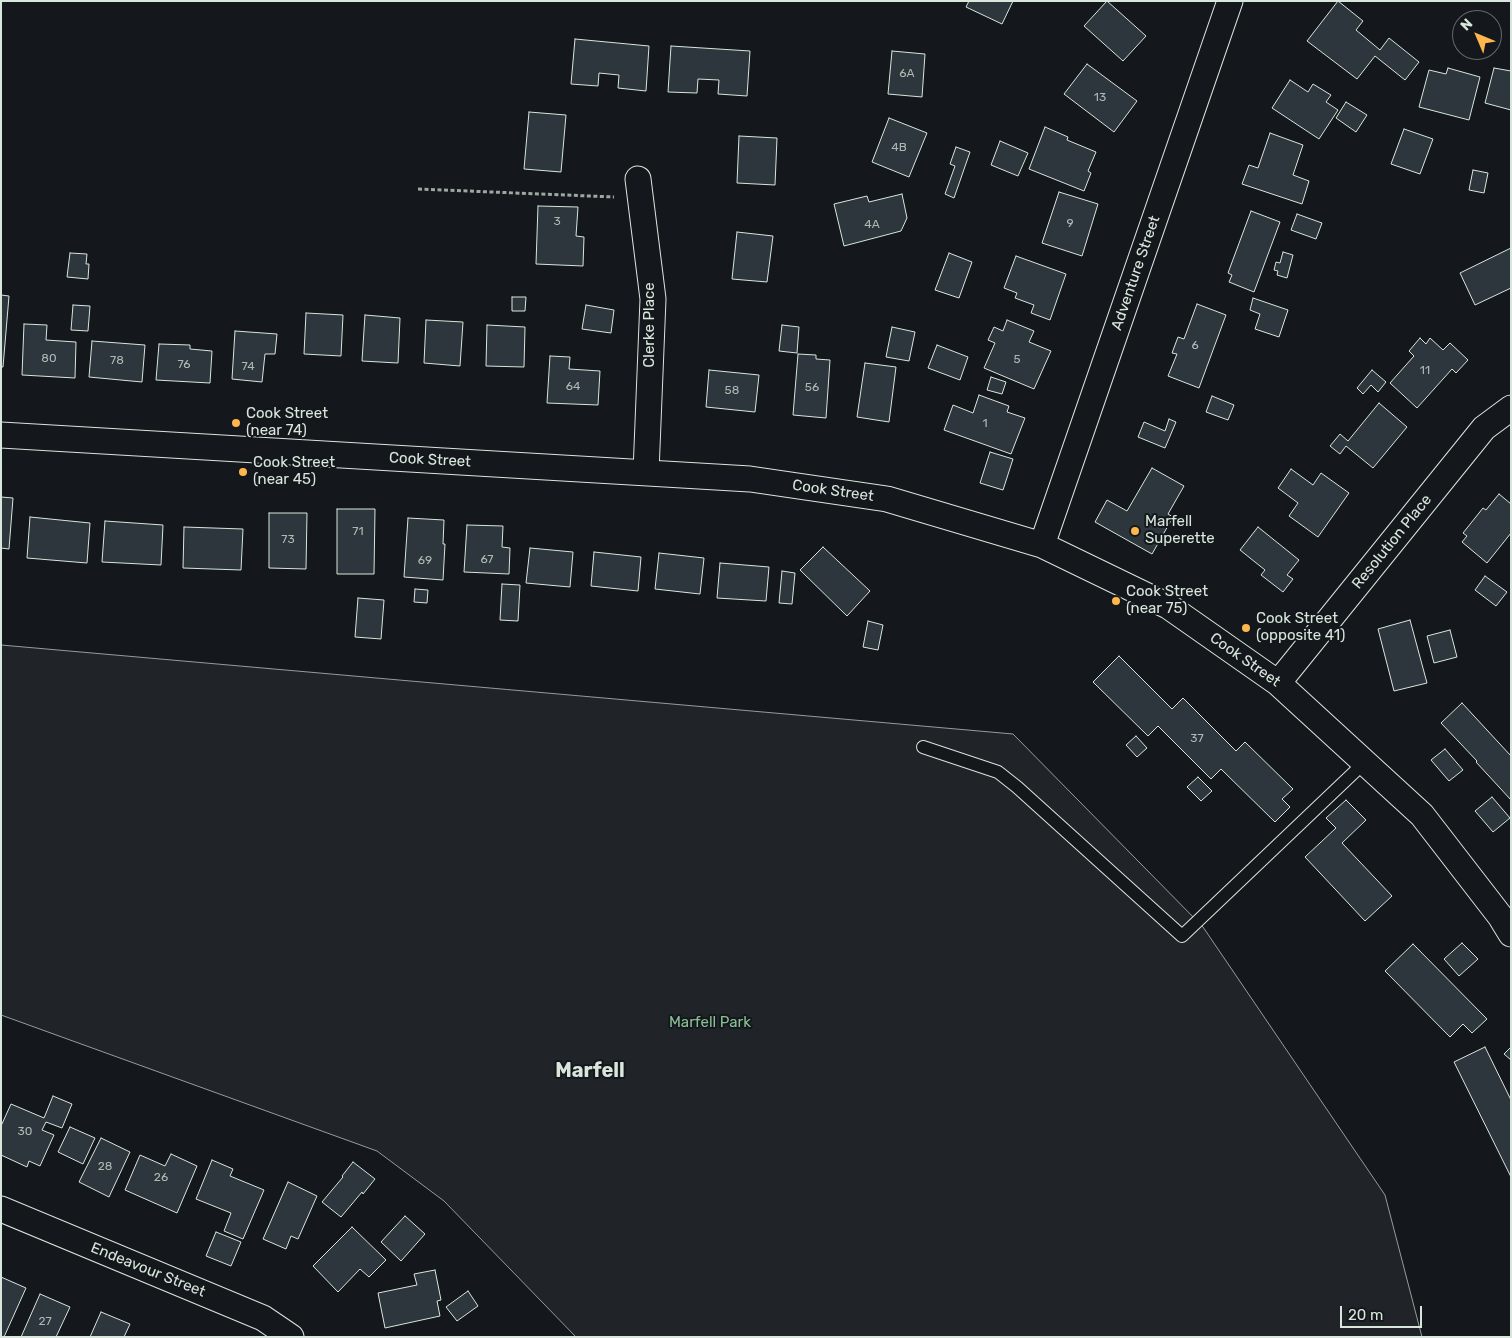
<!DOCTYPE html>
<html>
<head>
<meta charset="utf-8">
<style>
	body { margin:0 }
	#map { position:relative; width:1512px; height:1338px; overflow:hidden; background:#14181c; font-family:Rubik,sans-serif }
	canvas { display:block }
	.frame { position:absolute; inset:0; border:2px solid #d8e6dc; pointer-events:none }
	.north { position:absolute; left:1452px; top:10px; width:50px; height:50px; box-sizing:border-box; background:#14181c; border:1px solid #626a69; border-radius:50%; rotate:315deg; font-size:14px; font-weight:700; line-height:20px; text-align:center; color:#d8e6dc }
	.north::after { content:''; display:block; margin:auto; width:18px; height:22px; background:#ffb74d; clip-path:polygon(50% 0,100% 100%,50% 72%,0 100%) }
	.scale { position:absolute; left:1340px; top:1306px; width:82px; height:22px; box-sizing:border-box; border:2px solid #d8e6dc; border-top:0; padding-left:6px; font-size:15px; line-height:18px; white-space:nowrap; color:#d8e6dc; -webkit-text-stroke:4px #14181c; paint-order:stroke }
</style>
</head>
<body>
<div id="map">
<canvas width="1512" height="1338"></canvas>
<div class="frame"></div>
<div class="north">N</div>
<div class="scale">20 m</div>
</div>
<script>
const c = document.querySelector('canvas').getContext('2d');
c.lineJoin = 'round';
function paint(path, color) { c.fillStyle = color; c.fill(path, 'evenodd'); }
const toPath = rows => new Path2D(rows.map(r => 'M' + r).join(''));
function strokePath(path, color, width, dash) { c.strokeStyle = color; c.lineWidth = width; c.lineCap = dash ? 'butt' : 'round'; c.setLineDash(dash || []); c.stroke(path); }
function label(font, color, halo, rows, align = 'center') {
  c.font = font + ' Rubik,sans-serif'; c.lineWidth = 4; c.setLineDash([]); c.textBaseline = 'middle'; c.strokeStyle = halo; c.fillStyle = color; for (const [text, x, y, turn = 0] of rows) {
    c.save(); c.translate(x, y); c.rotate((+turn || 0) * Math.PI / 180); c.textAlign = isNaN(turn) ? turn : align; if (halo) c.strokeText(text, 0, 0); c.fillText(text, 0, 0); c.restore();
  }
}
const green = toPath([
	[1,645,1013,734,1203,927,1385,1195,1422,1337,576,1337,444,1201,377,1151,1,1015,1,645]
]);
paint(green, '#202428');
strokePath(green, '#939e99', 1);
const building = toPath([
	[969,1,1013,1,1002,24,966,7,969,1],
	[1107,1,1146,36,1123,61,1084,26,1107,1],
	[1338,1,1363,21,1356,30,1380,50,1389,38,1419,62,1405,80,1375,56,1357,79,1307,41,1338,1],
	[575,39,649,46,646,91,618,88,619,75,599,73,598,86,571,84,575,39],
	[671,46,750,51,747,96,718,94,719,80,698,79,697,93,668,92,671,46],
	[892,51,925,54,922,97,888,94,892,51],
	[1087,64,1137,101,1114,132,1064,94,1087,64],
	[1448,68,1480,77,1469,120,1419,107,1429,70,1446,74,1448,68],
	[1494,68,1511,71,1511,110,1485,103,1494,68],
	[1290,80,1308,92,1313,84,1331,95,1326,102,1338,110,1319,139,1272,108,1290,80],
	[1346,102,1367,115,1356,132,1336,118,1346,102],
	[529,112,566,115,561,172,524,169,529,112],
	[889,118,927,133,909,177,872,162,889,118],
	[1045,127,1068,137,1067,140,1096,152,1088,171,1091,173,1084,191,1029,169,1045,127],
	[1404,129,1433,139,1420,174,1391,164,1404,129],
	[1270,133,1303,145,1293,175,1309,181,1302,204,1242,184,1249,165,1258,168,1270,133],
	[739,136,777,138,775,185,737,183,739,136],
	[1000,141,1028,153,1018,176,991,165,1000,141],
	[956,147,970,152,954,198,945,194,955,166,950,164,956,147],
	[1473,170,1488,173,1484,193,1469,190,1473,170],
	[1059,192,1098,204,1082,256,1042,243,1059,192],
	[902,194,907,218,901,231,844,246,834,204,867,196,869,202,902,194],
	[538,206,578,207,576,236,584,237,583,266,536,264,538,206],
	[1251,211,1280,222,1254,292,1229,282,1232,275,1228,273,1251,211],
	[1297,214,1322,223,1316,239,1291,230,1297,214],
	[737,232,773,236,767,282,732,279,737,232],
	[1511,248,1511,288,1475,305,1460,273,1511,248],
	[1283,252,1293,255,1287,278,1277,275,1278,271,1274,270,1276,262,1280,263,1283,252],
	[70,253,87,254,86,264,89,264,88,279,67,277,70,253],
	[949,253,972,262,959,298,935,290,949,253],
	[1016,256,1066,274,1050,320,1031,313,1034,305,1015,298,1017,293,1004,288,1016,256],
	[1,295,9,296,3,367,1,367,1,295],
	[512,297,526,297,525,311,512,311,512,297],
	[1253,298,1288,310,1279,337,1255,329,1260,314,1250,310,1253,298],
	[1197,304,1226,315,1199,388,1168,376,1177,354,1172,353,1178,337,1184,339,1197,304],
	[73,305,90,306,88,331,71,330,73,305],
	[586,305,614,310,611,333,582,329,586,305],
	[306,313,343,315,341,356,304,354,306,313],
	[365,315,400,318,398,363,362,361,365,315],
	[426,320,463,322,460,366,424,363,426,320],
	[1007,320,1034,331,1029,342,1051,351,1034,389,984,368,995,343,988,340,994,327,1003,331,1007,320],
	[24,324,47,325,46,340,76,342,75,378,22,375,24,324],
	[487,325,525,327,524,367,486,366,487,325],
	[782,325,799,327,797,353,779,351,782,325],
	[892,327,915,332,909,361,886,357,892,327],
	[235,331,277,334,275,354,265,354,262,382,232,379,235,331],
	[1420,338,1426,344,1430,338,1443,350,1450,343,1468,360,1456,373,1452,369,1417,408,1390,383,1414,356,1409,351,1420,338],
	[92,341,145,345,142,382,89,377,92,341],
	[159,344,190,345,190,349,212,351,210,383,156,380,159,344],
	[937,345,968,357,960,380,928,368,937,345],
	[798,354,816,355,816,359,830,360,826,418,793,415,798,354],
	[550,356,570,357,569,369,600,371,598,405,547,403,550,356],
	[865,363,896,367,889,422,857,417,865,363],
	[709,370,759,375,755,412,706,407,709,370],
	[1372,370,1386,382,1378,392,1371,385,1363,394,1357,388,1372,370],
	[991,377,1006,382,1002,394,987,390,991,377],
	[979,395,1009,406,1007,412,1025,418,1011,454,944,430,953,405,973,413,979,395],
	[1212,396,1234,405,1228,420,1206,412,1212,396],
	[1379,403,1407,427,1373,468,1346,446,1340,454,1330,446,1340,434,1348,441,1379,403],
	[1169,419,1176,422,1165,448,1138,437,1144,422,1165,431,1169,419],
	[990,452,1013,459,1003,490,980,483,990,452],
	[1152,468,1184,486,1168,514,1173,517,1152,554,1095,522,1107,500,1127,511,1152,468],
	[1291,469,1313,485,1321,473,1349,493,1318,537,1289,516,1298,503,1278,488,1291,469],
	[1499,494,1511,504,1511,533,1487,563,1462,542,1467,536,1463,533,1483,508,1486,510,1499,494],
	[1,497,13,498,9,549,1,548,1,497],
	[337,509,375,509,374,574,337,574,337,509],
	[269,513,307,513,306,569,269,568,269,513],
	[30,517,90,523,87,563,27,558,30,517],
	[408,518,444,520,443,544,445,544,443,580,404,577,408,518],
	[105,521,163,525,161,565,102,562,105,521],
	[467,525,503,526,502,547,510,548,509,574,464,572,467,525],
	[184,527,243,529,241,570,183,568,184,527],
	[1258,527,1299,560,1287,575,1293,579,1283,592,1261,575,1265,570,1240,550,1258,527],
	[823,547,870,591,847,616,800,570,823,547],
	[530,548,573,552,570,587,526,583,530,548],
	[594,552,641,557,638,591,591,586,594,552],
	[659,553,704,558,700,594,655,589,659,553],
	[720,563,769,567,766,601,717,598,720,563],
	[782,571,795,573,792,604,779,603,782,571],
	[1485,576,1507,592,1496,606,1475,590,1485,576],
	[502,584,520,585,518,621,500,620,502,584],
	[415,589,428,590,427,603,414,602,415,589],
	[358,598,384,600,381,639,355,637,358,598],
	[1410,620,1427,683,1394,691,1378,629,1410,620],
	[868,621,883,625,878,650,863,647,868,621],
	[1450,630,1457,657,1434,663,1427,636,1450,630],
	[1119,656,1172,709,1183,698,1236,751,1245,742,1293,789,1282,799,1290,807,1275,822,1221,769,1211,779,1158,726,1148,736,1093,682,1119,656],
	[1462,703,1511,756,1511,800,1476,762,1477,761,1441,723,1462,703],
	[1136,736,1147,748,1137,757,1126,745,1136,736],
	[1445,749,1463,770,1449,781,1431,760,1445,749],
	[1198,777,1212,791,1201,801,1187,787,1198,777],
	[1492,797,1510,818,1493,832,1475,811,1492,797],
	[1346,800,1366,820,1342,843,1392,896,1365,921,1305,857,1336,828,1326,818,1346,800],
	[1462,943,1478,959,1459,976,1444,959,1462,943],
	[1413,944,1487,1019,1472,1033,1463,1024,1450,1037,1385,971,1413,944],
	[1485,1047,1511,1100,1511,1177,1454,1062,1485,1047],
	[1511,1047,1511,1060,1504,1054,1511,1047],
	[53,1096,72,1104,62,1128,46,1122,42,1130,54,1135,40,1166,29,1161,27,1167,1,1155,1,1126,11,1104,44,1118,53,1096],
	[70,1127,95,1138,83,1164,58,1152,70,1127],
	[101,1138,130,1152,109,1197,79,1182,101,1138],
	[171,1154,197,1166,177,1213,125,1190,140,1155,165,1166,171,1154],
	[212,1160,233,1169,230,1176,264,1190,243,1239,224,1231,231,1213,196,1199,212,1160],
	[353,1162,375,1179,363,1194,362,1192,341,1217,322,1202,343,1177,342,1176,353,1162],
	[288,1182,317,1196,298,1239,291,1236,286,1249,263,1239,288,1182],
	[405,1216,425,1234,401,1261,381,1242,405,1216],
	[352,1227,386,1260,369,1277,360,1269,338,1292,313,1266,352,1227],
	[216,1232,241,1242,231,1266,206,1256,216,1232],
	[435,1270,441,1300,437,1301,440,1316,385,1328,378,1293,417,1285,414,1274,435,1270],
	[1,1277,26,1288,4,1337,1,1337,1,1277],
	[468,1291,478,1306,457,1321,446,1307,468,1291],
	[40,1294,70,1307,56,1337,21,1337,40,1294],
	[101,1312,130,1324,124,1337,90,1337,101,1312]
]);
paint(building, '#2c363c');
strokePath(building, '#d8e6dc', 1);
const lane = toPath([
	[923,747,998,772,1017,787,1182,936,1365,762]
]);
const street = toPath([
	[638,179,653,299,646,472],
	[1,435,750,479,887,499,1042,545,1168,606,1278,683,1422,815,1500,916,1511,934],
	[1042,545,1230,1],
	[1278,683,1484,428,1511,408],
	[1,1209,263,1318,291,1337]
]);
strokePath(lane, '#d8e6dc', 14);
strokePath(street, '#d8e6dc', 27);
strokePath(toPath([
	[418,189,614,197]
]), '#9da8a2', 3, [4, 2.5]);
strokePath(lane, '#14181c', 12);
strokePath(street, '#14181c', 25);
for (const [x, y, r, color] of [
	[236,423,5,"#ffb74d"],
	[243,472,5,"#ffb74d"],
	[1135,531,5,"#ffb74d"],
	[1116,601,5,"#ffb74d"],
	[1246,628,5,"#ffb74d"]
]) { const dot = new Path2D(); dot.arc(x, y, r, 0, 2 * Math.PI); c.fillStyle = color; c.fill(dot); strokePath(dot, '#14181c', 2); }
label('12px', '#adbab4', null, [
	["6A",907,74],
	["13",1100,98],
	["4B",899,148],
	["3",557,222],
	["9",1070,224],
	["4A",872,225],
	["6",1195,346],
	["80",49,359],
	["5",1017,360],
	["78",117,361],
	["76",184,365],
	["74",248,367],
	["11",1425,371],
	["64",573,387],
	["56",812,388],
	["58",732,391],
	["1",985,424],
	["71",358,532],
	["73",288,540],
	["67",487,560],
	["69",425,561],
	["37",1197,739],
	["30",25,1132],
	["28",105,1167],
	["26",161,1178],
	["27",45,1322]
]);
label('15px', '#d8e6dc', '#14181c', [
	["Adventure Street",1136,273,-71],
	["Clerke Place",650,325,-90],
	["Cook Street",430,460,3],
	["Cook Street",833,491,8],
	["Resolution Place",1392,542,-51],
	["Cook Street",1245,660,35],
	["Endeavour Street",148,1270,22]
]);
label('15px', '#d8e6dc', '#14181c', [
	["Cook Street",246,414],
	["(near 74)",246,431],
	["Cook Street",253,463],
	["(near 45)",253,480],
	["Marfell",1145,522],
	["Superette",1145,539],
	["Cook Street",1126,592],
	["(near 75)",1126,609],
	["Cook Street",1256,619],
	["(opposite 41)",1256,636]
], 'left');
label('15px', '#8ac095', '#14181c', [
	["Marfell Park",710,1023]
]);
label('bold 20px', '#d8e6dc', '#14181c', [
	["Marfell",590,1071]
]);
</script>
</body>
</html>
